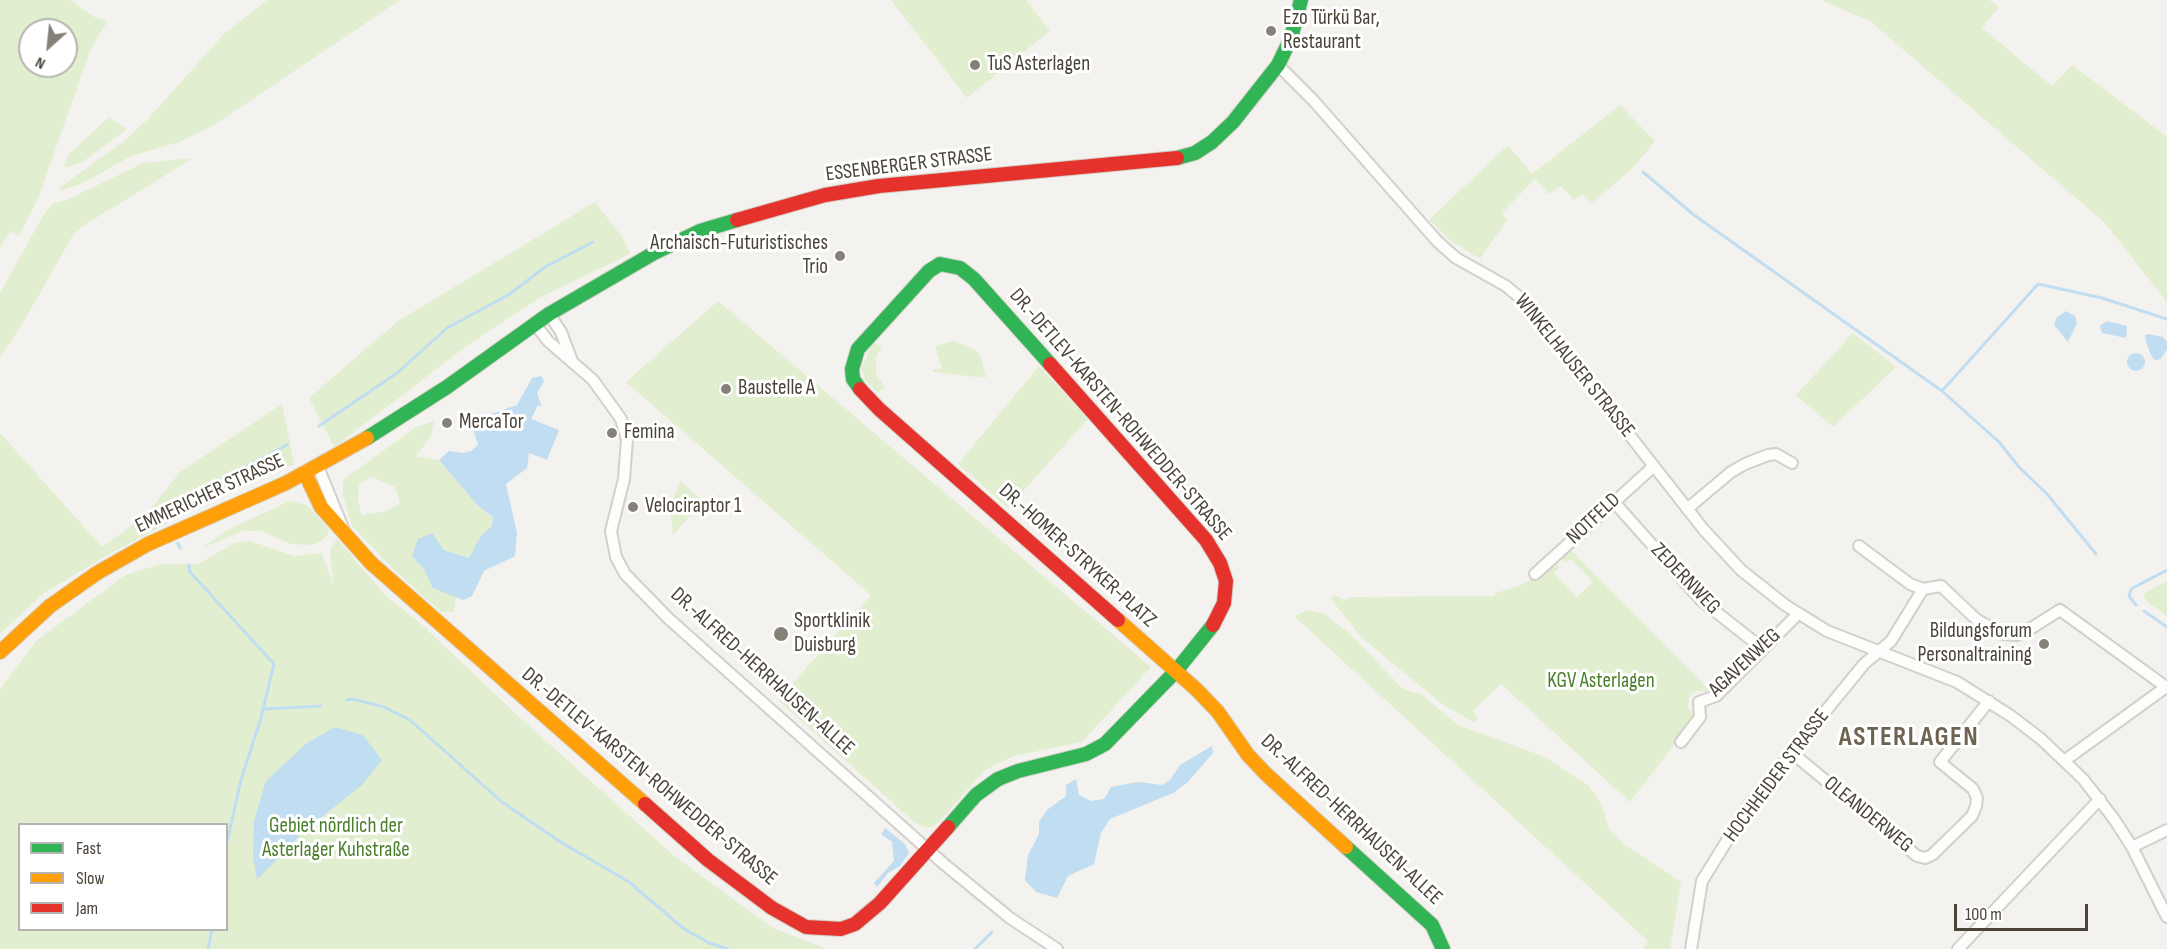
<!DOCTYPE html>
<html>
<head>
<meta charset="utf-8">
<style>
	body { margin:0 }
	#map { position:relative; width:2167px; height:949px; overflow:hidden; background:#f4f2ee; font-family:"Sofia Sans Condensed",sans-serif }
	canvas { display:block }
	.legend { position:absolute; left:18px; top:823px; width:210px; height:108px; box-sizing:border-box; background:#fff; border:2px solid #b7b4b0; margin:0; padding:8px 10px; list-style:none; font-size:18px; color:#4b4439 }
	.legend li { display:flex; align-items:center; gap:12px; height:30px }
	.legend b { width:30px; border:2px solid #b7b4b0 }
	.north { position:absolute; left:18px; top:18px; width:60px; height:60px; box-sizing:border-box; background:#fff; border:2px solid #b7b4b0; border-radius:50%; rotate:207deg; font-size:16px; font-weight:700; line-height:24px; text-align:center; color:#4b4439 }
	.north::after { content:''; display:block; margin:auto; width:21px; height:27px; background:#868178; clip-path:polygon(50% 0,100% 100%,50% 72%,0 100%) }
	.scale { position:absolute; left:1954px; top:904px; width:134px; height:27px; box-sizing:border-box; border:3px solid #4b4439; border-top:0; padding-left:8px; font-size:18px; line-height:21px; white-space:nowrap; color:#4b4439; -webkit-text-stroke:4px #fff; paint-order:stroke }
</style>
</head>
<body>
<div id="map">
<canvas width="2167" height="949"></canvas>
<ul class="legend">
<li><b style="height:8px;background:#30b455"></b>Fast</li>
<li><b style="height:8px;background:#ff9f0a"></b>Slow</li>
<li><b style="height:8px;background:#e5322d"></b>Jam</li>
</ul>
<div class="north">N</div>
<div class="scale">100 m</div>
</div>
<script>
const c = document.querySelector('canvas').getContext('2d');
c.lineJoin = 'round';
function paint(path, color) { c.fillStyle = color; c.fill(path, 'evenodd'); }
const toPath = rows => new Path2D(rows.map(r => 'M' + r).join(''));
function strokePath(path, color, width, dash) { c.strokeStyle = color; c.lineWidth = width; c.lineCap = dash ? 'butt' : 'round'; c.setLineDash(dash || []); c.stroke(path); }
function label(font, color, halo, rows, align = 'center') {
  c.font = font + ' "Sofia Sans Condensed",sans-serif'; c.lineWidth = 6; c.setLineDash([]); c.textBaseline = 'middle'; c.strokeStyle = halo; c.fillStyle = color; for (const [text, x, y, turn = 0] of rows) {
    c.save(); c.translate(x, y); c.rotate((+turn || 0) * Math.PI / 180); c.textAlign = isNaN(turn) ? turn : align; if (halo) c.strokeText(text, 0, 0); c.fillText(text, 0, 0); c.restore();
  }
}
paint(toPath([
	[0,0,71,0,94,17,108,21,91,48,39,196,19,236,10,231,0,247],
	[30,30,66,30,66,66,30,66],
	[267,0,400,0,214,125,179,142,131,156,81,184,62,190,59,188,124,141,147,120,224,34],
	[891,0,1026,0,1050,31,967,98],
	[1821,0,1989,0,1999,7,1982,28,2052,86,2072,65,2167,137,2167,302,2104,222,1870,21],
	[1620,105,1655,141,1634,167,1592,203,1582,194,1574,200,1561,186,1549,194,1535,179,1502,213,1507,220,1480,259,1450,240,1429,220,1508,145,1532,174],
	[109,117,127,129,81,163,64,168,68,155],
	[193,158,83,226,73,235,20,328,0,357,0,293,44,214,52,204,67,200,143,163],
	[595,202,623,238,630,254,539,298,468,345,334,447,309,398,398,321],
	[718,301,1151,667,1082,742,1014,756,985,770,939,822,933,827,924,827,914,822,778,700,871,595,626,382],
	[1853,333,1896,367,1833,427,1796,395],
	[954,341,975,350,981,358,986,378,933,372,933,369,942,369,935,346],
	[873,343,882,346,876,357,876,374,885,387,878,393,866,381,861,369],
	[1039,366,1088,419,1008,508,958,464],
	[282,404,294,464,218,496,106,556,44,593,0,634,0,433,102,547,145,516,180,472],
	[434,421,431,436,416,456,439,460,479,507,493,517,492,526,480,537,469,558,444,550,412,556,424,569,434,588,456,597,454,612,441,612,396,572,352,526,343,496,343,480,416,427],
	[370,477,395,487,400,503,387,511,362,515,358,502,359,485],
	[680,481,703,501,673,535,670,507],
	[290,501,307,505,328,528,328,535,321,541,311,545,291,544,261,531,243,531,202,548,227,530],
	[337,539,386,596,420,623,517,715,673,855,773,928,826,949,0,949,0,689,36,641,125,575,161,564,198,564,235,543,250,541,294,556,322,553,333,585,330,550],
	[20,824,226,824,226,930,20,930],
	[1569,548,1711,692,1696,691,1689,697,1688,708,1697,715,1630,802,1501,684,1473,711,1478,717,1475,723,1442,704,1361,637,1331,599,1334,595,1347,600,1350,597,1495,596,1495,593,1519,586,1530,580,1554,561,1560,567,1554,573,1577,597,1593,582,1570,559,1565,563,1559,556],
	[2167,581,2167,616,2146,601,2143,594],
	[1308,610,1325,614,1350,634,1403,689,1421,694,1458,725,1545,757,1589,786,1601,803,1609,830,1624,844,1681,882,1670,949,1643,949,1648,941,1294,616]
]), '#e1eecf');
paint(toPath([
	[2066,311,2075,316,2077,323,2068,342,2054,325,2056,318],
	[2107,321,2127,326,2126,338,2102,333,2100,326],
	[2148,334,2163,337,2167,342,2167,349,2161,359,2155,360,2151,355,2146,342,2145,335],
	'2127 362a9 9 0 1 1 18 0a9 9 0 1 1-18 0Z',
	[541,376,544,381,537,394,542,407,538,405,531,419,559,430,547,460,529,453,527,468,506,484,517,533,515,556,484,571,472,596,463,600,433,588,424,569,412,556,418,539,432,533,444,550,469,558,480,537,492,526,493,517,479,507,439,460,449,451,463,453,471,451,478,445,473,429,477,419,517,405,532,378],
	[335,727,363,735,382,760,363,784,302,833,257,880,253,855,254,821,266,781,307,743],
	[1212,746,1213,753,1188,782,1173,793,1110,819,1101,833,1094,864,1068,876,1057,898,1036,892,1025,880,1028,855,1039,834,1039,822,1047,810,1066,796,1066,785,1076,779,1079,795,1091,801,1104,799,1111,787,1138,782,1162,785,1170,780,1180,765],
	[885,828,905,844,909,853,900,866,888,873,877,887,874,883,894,861,892,842,881,834]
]), '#c0ddf1');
strokePath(toPath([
	[1643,172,1694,215,1942,391,1999,442,2019,467,2047,494,2096,554],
	[1942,391,2038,284,2102,298,2167,319],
	[319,426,397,373,447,328,510,294,545,267,593,242],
	[225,478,287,445],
	[167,522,165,515,169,511,207,485],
	[178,543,180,548],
	[189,565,190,572,274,664,261,718,241,780,226,847],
	[2136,605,2129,596,2131,589,2167,570],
	[2144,611,2167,627],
	[347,700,353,699,384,707,410,720,502,802,559,841,629,882,683,928,707,942,728,949],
	[264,709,321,706],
	[208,949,212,930],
	[975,949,992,932]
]), '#c0ddf1', 3);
const street = toPath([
	[1278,65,1313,100,1437,241,1456,258,1506,286,1525,302,1704,530,1741,570,1785,605,1827,631,1957,682,2011,716,2041,739,2083,779,2114,819,2132,847,2167,917],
	[549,314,561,332,572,361],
	[535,324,548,341,593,380,621,419,627,440,624,479,611,531,616,557,625,574,669,619,944,864,1010,918,1057,949],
	[318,467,343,528],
	[1614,502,1701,600,1763,649],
	[1687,509,1731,472,1745,464,1768,455,1776,454,1792,463],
	[1859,546,1910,584,1923,589,1941,586,1977,620,2003,634,2017,635,2030,629,2060,610,2166,687,2064,761],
	[1535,574,1654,466],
	[1681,742,1700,717,1699,702,1716,696,1798,614],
	[1791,752,1917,856,1925,858,1932,855,1972,816,1976,806,1977,798,1973,789,1940,762,1989,701],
	[2132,847,2167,830],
	[1691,949,1702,881,1749,805,1864,664,1891,641,1923,589],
	[1958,949,2100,799]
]);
const fast = toPath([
	[1177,158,1195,153,1212,142,1233,122,1278,65,1291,38,1301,0],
	[860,389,853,379,852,369,858,349,929,271,940,264,960,268,974,279,1050,364],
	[367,438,447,387,549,314,654,253,700,231,737,220],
	[948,827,976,795,998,779,1018,771,1086,754,1105,744,1176,671,1213,625],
	[1346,847,1432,925,1443,949]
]);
const slow = toPath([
	[305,473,321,507,371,563,645,804],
	[1118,620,1197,690,1218,712,1248,755,1266,774,1346,847],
	[0,652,50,606,97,573,148,544,286,483,367,438]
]);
const jam = toPath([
	[737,220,825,195,879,186,1177,158],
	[1050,364,1206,540,1220,563,1226,581,1224,603,1213,625],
	[860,389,879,409,1118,620],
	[645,804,708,860,772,908,806,927,841,929,855,924,880,903,948,827]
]);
strokePath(street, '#d2d0cb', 14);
strokePath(fast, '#d3cfc5', 16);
strokePath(slow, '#d3cfc5', 16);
strokePath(jam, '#d3cfc5', 16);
strokePath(street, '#fdfdfc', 10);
strokePath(fast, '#30b455', 14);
strokePath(slow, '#ff9f0a', 14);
strokePath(jam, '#e5322d', 14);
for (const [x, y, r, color] of [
	[1271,31,6,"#868178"],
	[975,65,6,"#868178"],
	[840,256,6,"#868178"],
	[726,389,6,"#868178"],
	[447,423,6,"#868178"],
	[612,433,6,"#868178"],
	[633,507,6,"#868178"],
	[781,634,8,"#868178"],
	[2044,644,6,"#868178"]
]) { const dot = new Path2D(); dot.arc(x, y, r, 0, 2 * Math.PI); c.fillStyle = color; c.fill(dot); strokePath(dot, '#fff', 2); }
label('21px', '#4b4439', '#fff', [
	["Ezo Türkü Bar,",1283,19],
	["Restaurant",1283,43],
	["TuS Asterlagen",987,65],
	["Archaisch-Futuristisches",828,244,"right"],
	["Trio",828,268,"right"],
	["Baustelle A",738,389],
	["MercaTor",459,423],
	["Femina",624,433],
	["Velociraptor 1",645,507],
	["Sportklinik",794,622],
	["Duisburg",794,646],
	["Bildungsforum",2032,632,"right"],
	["Personaltraining",2032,656,"right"]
], 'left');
label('21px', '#4b4439', '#fff', [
	["ESSENBERGER STRASSE",909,165,-7],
	["WINKELHAUSER STRASSE",1574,366,51],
	["DR.-DETLEV-KARSTEN-ROHWEDDER-STRASSE",1120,415,49],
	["EMMERICHER STRASSE",210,494,-25],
	["NOTFELD",1594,519,-43],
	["DR.-HOMER-STRYKER-PLATZ",1077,556,42],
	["ZEDERNWEG",1685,579,46],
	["AGAVENWEG",1745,663,-43],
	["DR.-ALFRED-HERRHAUSEN-ALLEE",762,672,42],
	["HOCHHEIDER STRASSE",1777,776,-53],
	["DR.-DETLEV-KARSTEN-ROHWEDDER-STRASSE",649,777,40],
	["OLEANDERWEG",1868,815,39],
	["DR.-ALFRED-HERRHAUSEN-ALLEE",1351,820,43]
]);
label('21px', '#4a7f2a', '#fff', [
	["KGV Asterlagen",1601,682],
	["Gebiet nördlich der",336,827],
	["Asterlager Kuhstraße",336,851]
]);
c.letterSpacing = '1.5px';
label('bold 27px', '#6e6250', '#fff', [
	["ASTERLAGEN",1909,738]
]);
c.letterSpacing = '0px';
</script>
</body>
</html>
